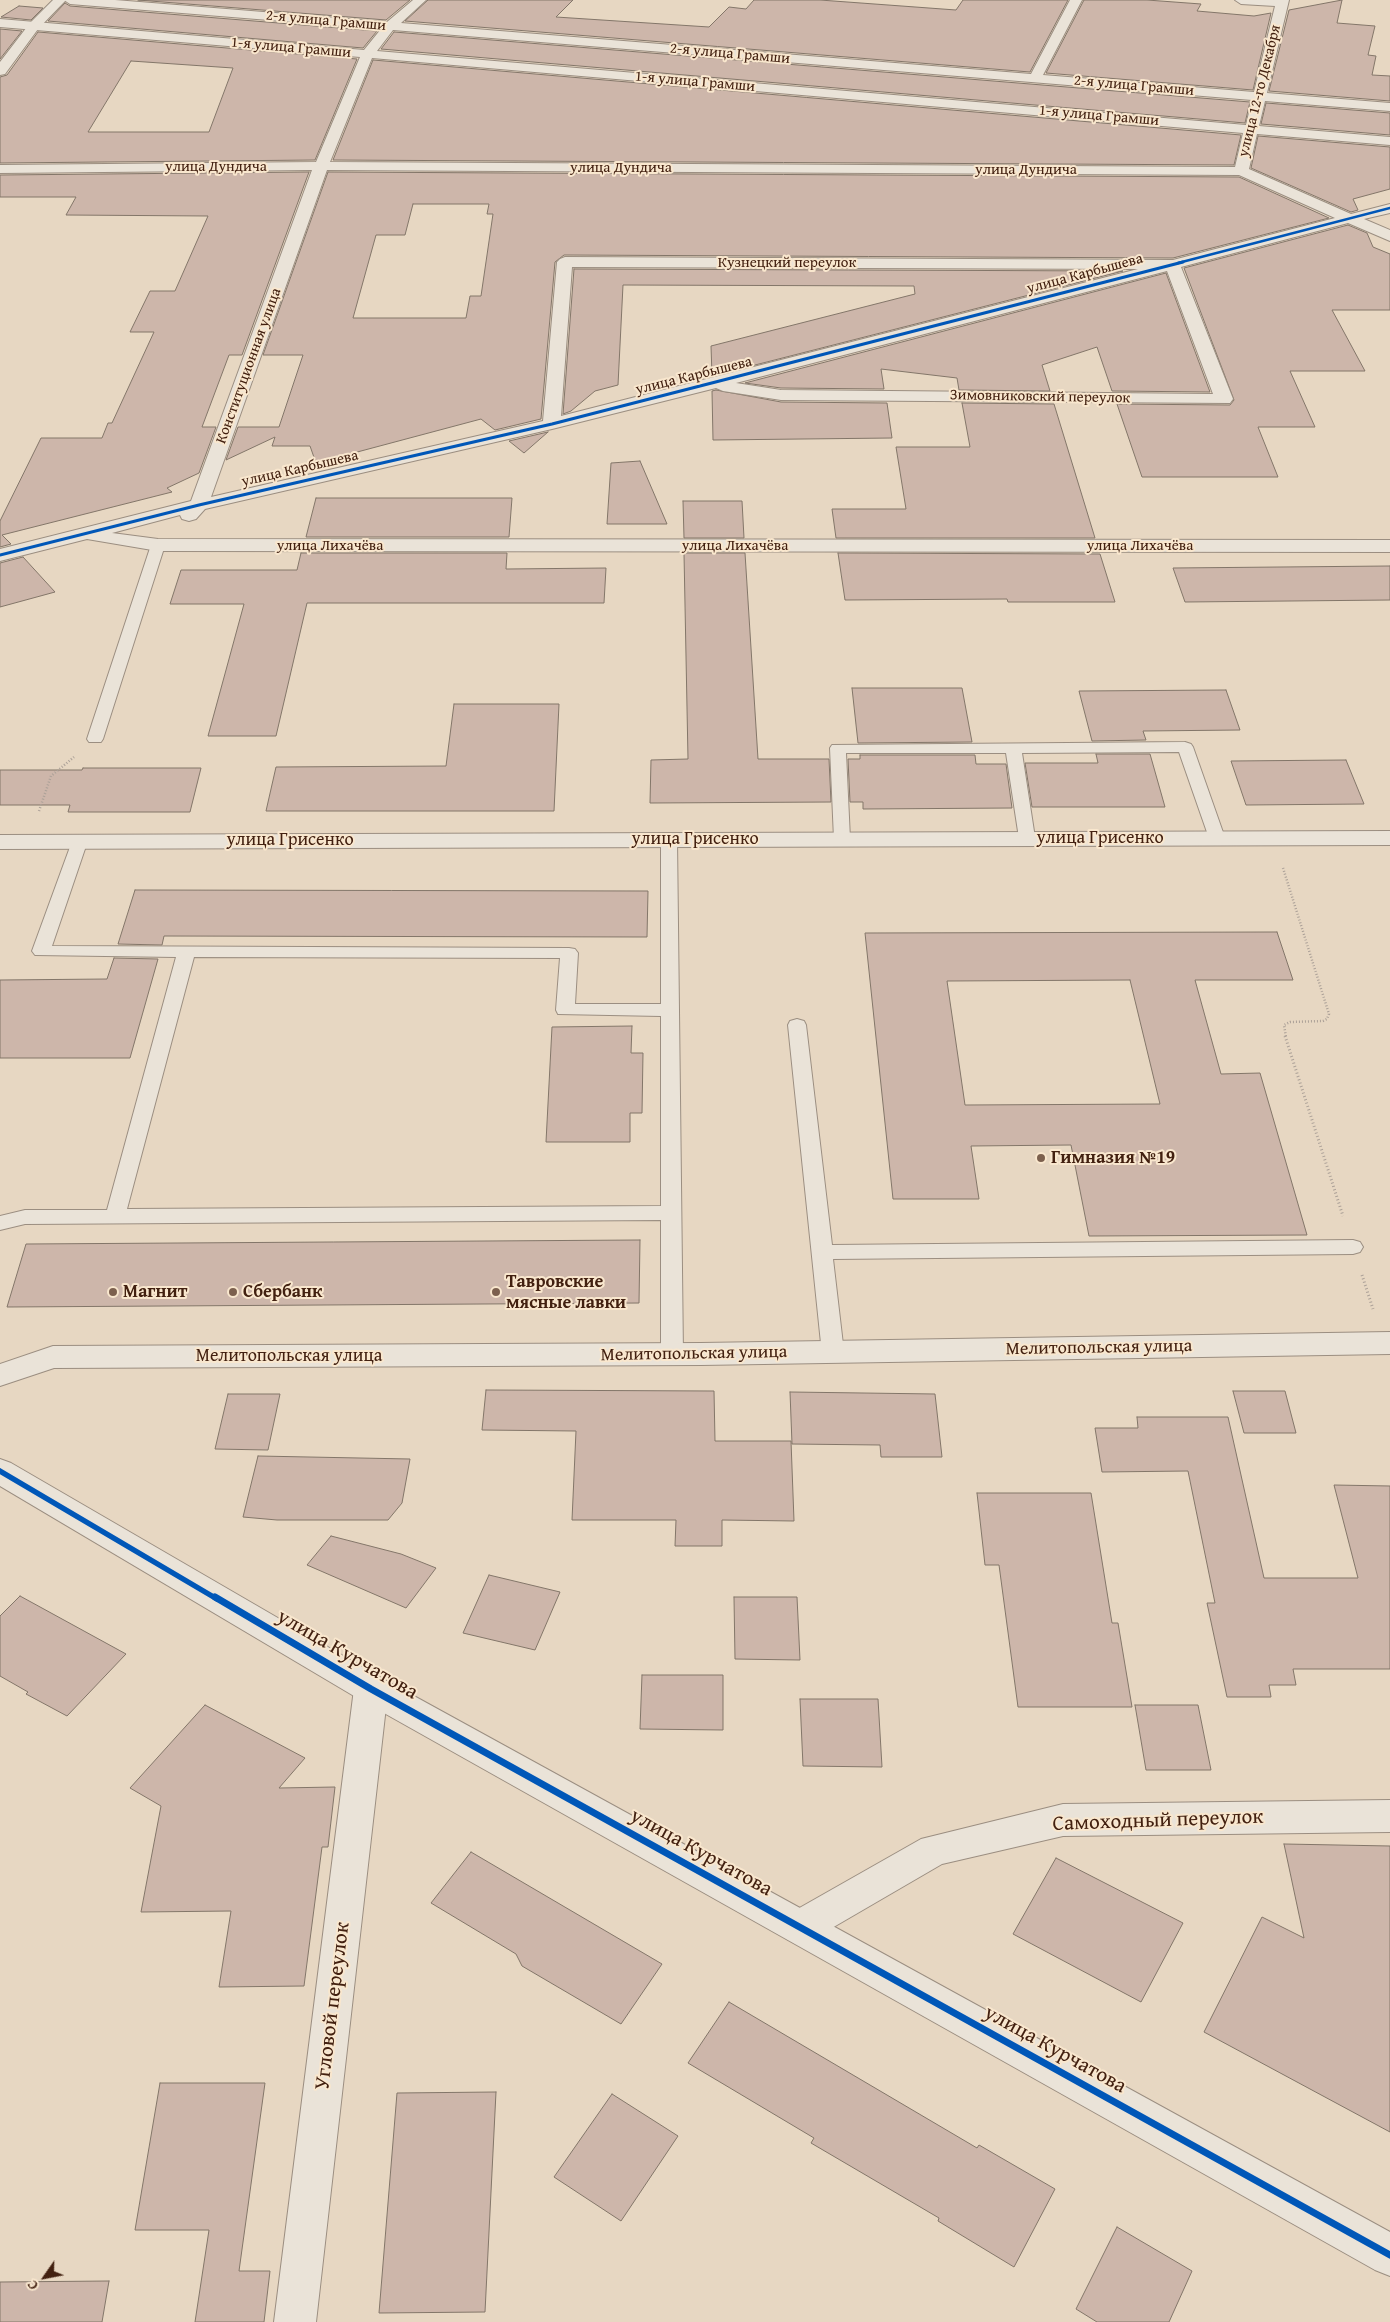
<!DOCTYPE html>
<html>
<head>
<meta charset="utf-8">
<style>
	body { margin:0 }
	#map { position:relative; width:1390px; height:2322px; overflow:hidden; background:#e7d7c2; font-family:"Gentium Book Plus",serif }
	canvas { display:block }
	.north { position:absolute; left:20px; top:2252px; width:50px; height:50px; -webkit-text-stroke:4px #f9e7ce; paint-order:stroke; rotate:237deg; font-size:14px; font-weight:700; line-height:20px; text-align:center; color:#422010 }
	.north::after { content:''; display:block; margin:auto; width:18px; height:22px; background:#422010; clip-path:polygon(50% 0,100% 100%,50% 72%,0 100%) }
</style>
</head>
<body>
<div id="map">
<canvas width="1390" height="2322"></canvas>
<div class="north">С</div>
</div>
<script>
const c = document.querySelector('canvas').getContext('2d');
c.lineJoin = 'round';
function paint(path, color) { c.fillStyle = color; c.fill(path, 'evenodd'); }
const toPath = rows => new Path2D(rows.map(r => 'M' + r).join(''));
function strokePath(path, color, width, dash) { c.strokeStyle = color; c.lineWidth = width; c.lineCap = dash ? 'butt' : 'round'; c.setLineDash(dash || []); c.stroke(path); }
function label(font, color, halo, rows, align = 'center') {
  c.font = font + ' "Gentium Book Plus",serif'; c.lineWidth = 4; c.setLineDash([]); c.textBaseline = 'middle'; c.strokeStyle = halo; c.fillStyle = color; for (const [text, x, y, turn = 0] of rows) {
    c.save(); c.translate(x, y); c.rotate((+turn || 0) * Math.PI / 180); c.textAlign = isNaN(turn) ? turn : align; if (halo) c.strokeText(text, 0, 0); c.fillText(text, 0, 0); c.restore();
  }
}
const building = toPath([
	[138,0,410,0,386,20,138,0],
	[428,0,573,0,556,17,709,27,729,7,746,9,754,0,820,0,956,10,963,0,1068,0,1030,72,405,21,428,0],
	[1084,0,1147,0,1201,4,1197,11,1254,16,1271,13,1253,90,1046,73,1084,0],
	[1342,0,1337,23,1375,26,1368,55,1376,56,1372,75,1390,76,1390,101,1269,91,1289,10,1342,0],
	[65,3,70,6,377,31,363,48,48,21,65,3],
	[19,6,43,8,31,20,1,17,19,6],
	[0,29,22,31,0,59,0,29],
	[38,32,357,59,315,160,0,163,0,77,7,75,38,32],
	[131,61,233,68,209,132,88,132,131,61],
	[394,32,1250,102,1245,123,381,49,394,32],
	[373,60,1241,135,1234,165,333,160,373,60],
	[1266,103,1390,113,1390,135,1261,124,1266,103],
	[1258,136,1390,147,1390,189,1353,199,1358,210,1351,212,1251,168,1258,136],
	[309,172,242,355,229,355,202,427,216,427,199,473,167,488,172,492,2,535,11,544,0,547,0,521,41,438,102,438,108,423,112,423,154,332,130,332,150,291,175,291,208,216,66,215,76,197,0,197,0,175,309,172],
	[328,172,1239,177,1329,218,1173,258,564,255,555,262,541,419,495,430,481,419,316,463,310,446,272,446,275,437,226,460,238,427,279,427,303,355,263,355,328,172],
	[413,204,489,204,487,214,493,214,481,296,470,296,466,318,353,318,376,235,405,235,413,204],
	[1348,225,1367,233,1373,247,1390,254,1390,310,1332,310,1365,371,1290,371,1315,427,1258,427,1278,477,1142,477,1117,404,1230,405,1234,400,1184,268,1348,225],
	[574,269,1123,271,712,376,711,346,915,294,914,286,623,285,618,385,595,391,571,411,563,414,574,269],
	[1166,273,1210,392,1112,391,1097,347,1042,365,1050,391,959,390,957,378,881,369,884,389,781,388,745,383,1166,273],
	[716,390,781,402,887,403,892,438,713,440,712,391,716,390],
	[962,403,1054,404,1095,538,836,538,832,509,906,509,896,447,970,447,962,403],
	[548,432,524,453,509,441,548,432],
	[640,461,667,524,607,524,611,463,640,461],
	[316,498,512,498,509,537,306,537,316,498],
	[683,501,742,501,744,538,684,538,683,501],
	[301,553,507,553,506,569,606,568,604,603,307,603,276,736,208,736,244,604,170,604,181,570,297,570,301,553],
	[684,553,745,553,758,759,829,759,831,802,650,803,651,760,688,759,684,553],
	[838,553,1100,554,1115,602,1008,602,1007,599,845,600,838,553],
	[23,557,55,592,0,607,0,563,23,557],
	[1390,566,1390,600,1289,601,1185,602,1173,568,1390,566],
	[852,688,962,688,972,742,858,743,852,688],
	[1226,690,1240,730,1143,731,1146,740,1092,741,1079,691,1226,690],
	[454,704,559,704,554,811,266,811,276,767,446,766,454,704],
	[1096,754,1150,754,1165,807,1032,807,1025,763,1098,763,1096,754],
	[860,755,975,755,976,764,1006,764,1012,808,863,809,863,802,850,802,848,759,860,759,860,755],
	[1346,760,1364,804,1246,805,1231,761,1346,760],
	[83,768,201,768,190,812,68,812,70,805,0,805,0,770,82,770,83,768],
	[135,890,648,891,647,937,164,936,162,945,118,944,135,890],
	[1277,932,1293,980,1195,980,1221,1074,1260,1073,1307,1235,1089,1236,1071,1145,971,1146,979,1199,893,1199,865,933,1277,932],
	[1130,980,1160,1104,965,1105,947,981,1130,980],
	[114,958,158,959,130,1058,0,1058,0,980,107,979,114,958],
	[632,1026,631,1053,643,1053,642,1113,630,1113,630,1142,546,1142,552,1027,632,1026],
	[640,1240,639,1303,7,1307,26,1244,640,1240],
	[486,1390,714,1391,715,1441,791,1441,794,1521,722,1520,722,1546,675,1546,676,1520,572,1520,576,1431,482,1430,486,1390],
	[1233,1391,1285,1391,1296,1433,1244,1433,1233,1391],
	[790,1392,935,1394,942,1457,881,1457,880,1445,792,1444,790,1392],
	[228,1394,280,1394,268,1450,215,1449,228,1394],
	[1137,1417,1228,1417,1264,1578,1358,1578,1334,1485,1390,1486,1390,1669,1293,1669,1296,1685,1269,1685,1271,1697,1227,1697,1207,1603,1215,1603,1188,1471,1102,1472,1095,1428,1138,1428,1137,1417],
	[258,1456,410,1459,402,1503,388,1520,277,1520,243,1517,258,1456],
	[977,1493,1091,1493,1112,1623,1118,1623,1132,1707,1018,1707,999,1565,985,1565,977,1493],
	[331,1536,401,1554,436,1568,406,1608,307,1565,331,1536],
	[489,1575,560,1592,535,1650,463,1633,489,1575],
	[20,1596,126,1654,67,1716,26,1694,28,1692,0,1676,0,1616,20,1596],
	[734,1597,797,1597,800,1660,735,1659,734,1597],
	[642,1675,723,1675,723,1730,640,1729,642,1675],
	[800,1699,878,1699,882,1767,803,1766,800,1699],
	[205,1705,305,1758,279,1788,335,1787,328,1847,322,1847,304,1986,219,1987,231,1911,141,1912,161,1806,130,1788,205,1705],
	[1135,1705,1198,1705,1211,1770,1146,1770,1135,1705],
	[1284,1844,1390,1846,1390,2132,1204,2032,1262,1917,1304,1938,1284,1844],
	[471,1852,662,1964,621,2024,522,1966,516,1954,431,1903,471,1852],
	[1056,1858,1183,1923,1141,2002,1013,1934,1056,1858],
	[729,2002,977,2148,979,2145,1055,2189,1014,2267,938,2221,939,2218,811,2143,814,2138,688,2063,729,2002],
	[160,2083,265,2083,239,2271,270,2271,264,2322,195,2322,209,2230,135,2230,160,2083],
	[496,2092,485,2312,379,2313,397,2093,496,2092],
	[612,2094,678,2136,621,2221,554,2177,612,2094],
	[1117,2227,1192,2271,1169,2322,1097,2322,1076,2309,1117,2227],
	[109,2281,102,2322,0,2322,0,2282,109,2281]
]);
paint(building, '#cdb6aa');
strokePath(building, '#837669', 1);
const service = toPath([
	[158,541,165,545,103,739,101,742,89,742,87,739,151,545,158,541],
	[1185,742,1191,744,1193,747,1225,838,1223,842,1211,842,1209,838,1179,752,1022,753,1035,838,1033,842,1027,843,1021,842,1019,838,1006,753,846,753,850,839,848,843,842,844,836,843,834,839,830,748,832,745,1185,742],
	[669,834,675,835,677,839,683,1355,680,1361,672,1363,664,1361,661,1355,661,1220,25,1224,0,1230,0,1216,25,1210,107,1210,176,957,35,955,32,951,74,836,86,836,88,840,52,946,569,948,575,949,578,953,575,1004,661,1004,661,839,663,835,669,834],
	[194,957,560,958,556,1010,558,1014,661,1016,661,1206,127,1209,194,957],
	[797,1019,804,1021,806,1025,832,1245,1353,1240,1360,1242,1363,1247,1360,1252,1353,1254,833,1259,844,1353,841,1359,833,1361,825,1359,822,1353,788,1025,790,1021,797,1019]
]);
const minor = toPath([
	[64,0,115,0,387,22,413,0,426,0,401,23,1031,74,1070,0,1082,0,1043,75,1254,92,1275,6,1241,4,1235,0,1289,0,1267,93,1390,103,1390,111,1265,101,1259,126,1390,137,1390,145,1257,134,1249,169,1351,214,1390,204,1390,213,1364,219,1390,230,1390,241,1348,223,1181,267,1233,399,1230,403,781,400,723,391,716,388,552,429,205,509,196,519,189,521,182,519,180,515,112,533,158,539,1390,540,1390,552,158,551,87,539,0,561,0,549,191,501,312,170,0,173,0,165,316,162,360,57,0,27,0,19,364,50,381,29,70,4,64,0],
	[393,30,1252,100,1246,125,377,51,393,30],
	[372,58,1243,133,1235,167,330,162,372,58],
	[327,170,1239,175,1335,218,1173,260,565,257,560,259,557,262,543,421,211,497,327,170],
	[572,267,1138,269,561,416,572,267],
	[1167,271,1213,394,781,390,736,383,1167,271],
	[1390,831,1390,845,0,849,0,835,1390,831],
	[1390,1332,1390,1354,701,1365,54,1368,0,1386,0,1364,53,1346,701,1343,1390,1332],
	[371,1675,383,1679,388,1689,316,2322,274,2322,354,1689,359,1679,371,1675],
	[1390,1800,1390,1832,1063,1836,942,1864,813,1939,800,1944,787,1939,781,1927,787,1915,921,1839,1063,1804,1390,1800]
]);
const tertiary = toPath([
	[53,0,66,0,38,29,5,74,0,75,0,62,30,23,53,0],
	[0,1459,11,1463,383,1679,1390,2232,1390,2276,1375,2270,359,1699,0,1486,0,1459]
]);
strokePath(service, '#9b8e81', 2);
strokePath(minor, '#9b8e81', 2);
strokePath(tertiary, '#9b8e81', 2);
strokePath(toPath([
	[39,811,51,776,74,757],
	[1283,868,1329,1014,1327,1019,1323,1021,1290,1022,1284,1025,1286,1037]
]), '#aca198', 2.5, [1, 2]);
strokePath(toPath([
	[1285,1036,1343,1216],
	[1362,1275,1373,1309]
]), '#aca198', 3, [1, 2.5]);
paint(service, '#eae3d8');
paint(minor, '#eae3d8');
paint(tertiary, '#eae3d8');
strokePath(toPath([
	[1178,263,1390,208]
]), '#0057b8', 2.5);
strokePath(toPath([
	[0,555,199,505,552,424,1183,262]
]), '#0057b8', 3);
strokePath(toPath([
	[0,1471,217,1599]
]), '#0057b8', 5.5);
strokePath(toPath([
	[215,1597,371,1689,1390,2255]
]), '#0057b8', 7);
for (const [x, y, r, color] of [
	[1041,1158,5,"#7c604e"],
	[113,1292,5,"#7c604e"],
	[233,1292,5,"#7c604e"],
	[496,1292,5,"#7c604e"]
]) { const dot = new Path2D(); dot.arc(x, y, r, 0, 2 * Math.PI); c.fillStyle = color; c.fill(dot); strokePath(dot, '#f9e7ce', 2); }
label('15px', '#422010', '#f9e7ce', [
	["2-я улица Грамши",326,21,5],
	["1-я улица Грамши",291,48,5],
	["2-я улица Грамши",730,54,5],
	["1-я улица Грамши",695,82,5],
	["2-я улица Грамши",1134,86,5],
	["улица 12-го Декабря",1260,91,-76],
	["1-я улица Грамши",1099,116,5],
	["улица Дундича",216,167],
	["улица Дундича",621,168],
	["улица Дундича",1026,170],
	["Кузнецкий переулок",787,263],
	["улица Карбышева",1085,274,-15],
	["Конституционная улица",249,366,-70],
	["улица Карбышева",694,376,-14],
	["Зимовниковский переулок",1040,397,1],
	["улица Карбышева",300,469,-13],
	["улица Лихачёва",330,546],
	["улица Лихачёва",735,546],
	["улица Лихачёва",1140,546]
]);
label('18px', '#422010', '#f9e7ce', [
	["улица Грисенко",1100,838],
	["улица Грисенко",695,839],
	["улица Грисенко",290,840],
	["Мелитопольская улица",1099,1348,-1],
	["Мелитопольская улица",694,1354,-1],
	["Мелитопольская улица",289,1356]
]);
label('bold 18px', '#422010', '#f9e7ce', [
	["Гимназия №19",1051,1158],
	["Тавровские",506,1282],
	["мясные лавки",506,1303],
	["Магнит",123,1292],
	["Сбербанк",243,1292]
], 'left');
label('21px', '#422010', '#f9e7ce', [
	["улица Курчатова",347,1655,30],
	["Самоходный переулок",1158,1821,-2],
	["улица Курчатова",701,1853,29],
	["Угловой переулок",333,2006,-83],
	["улица Курчатова",1055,2050,29]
]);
</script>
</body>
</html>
